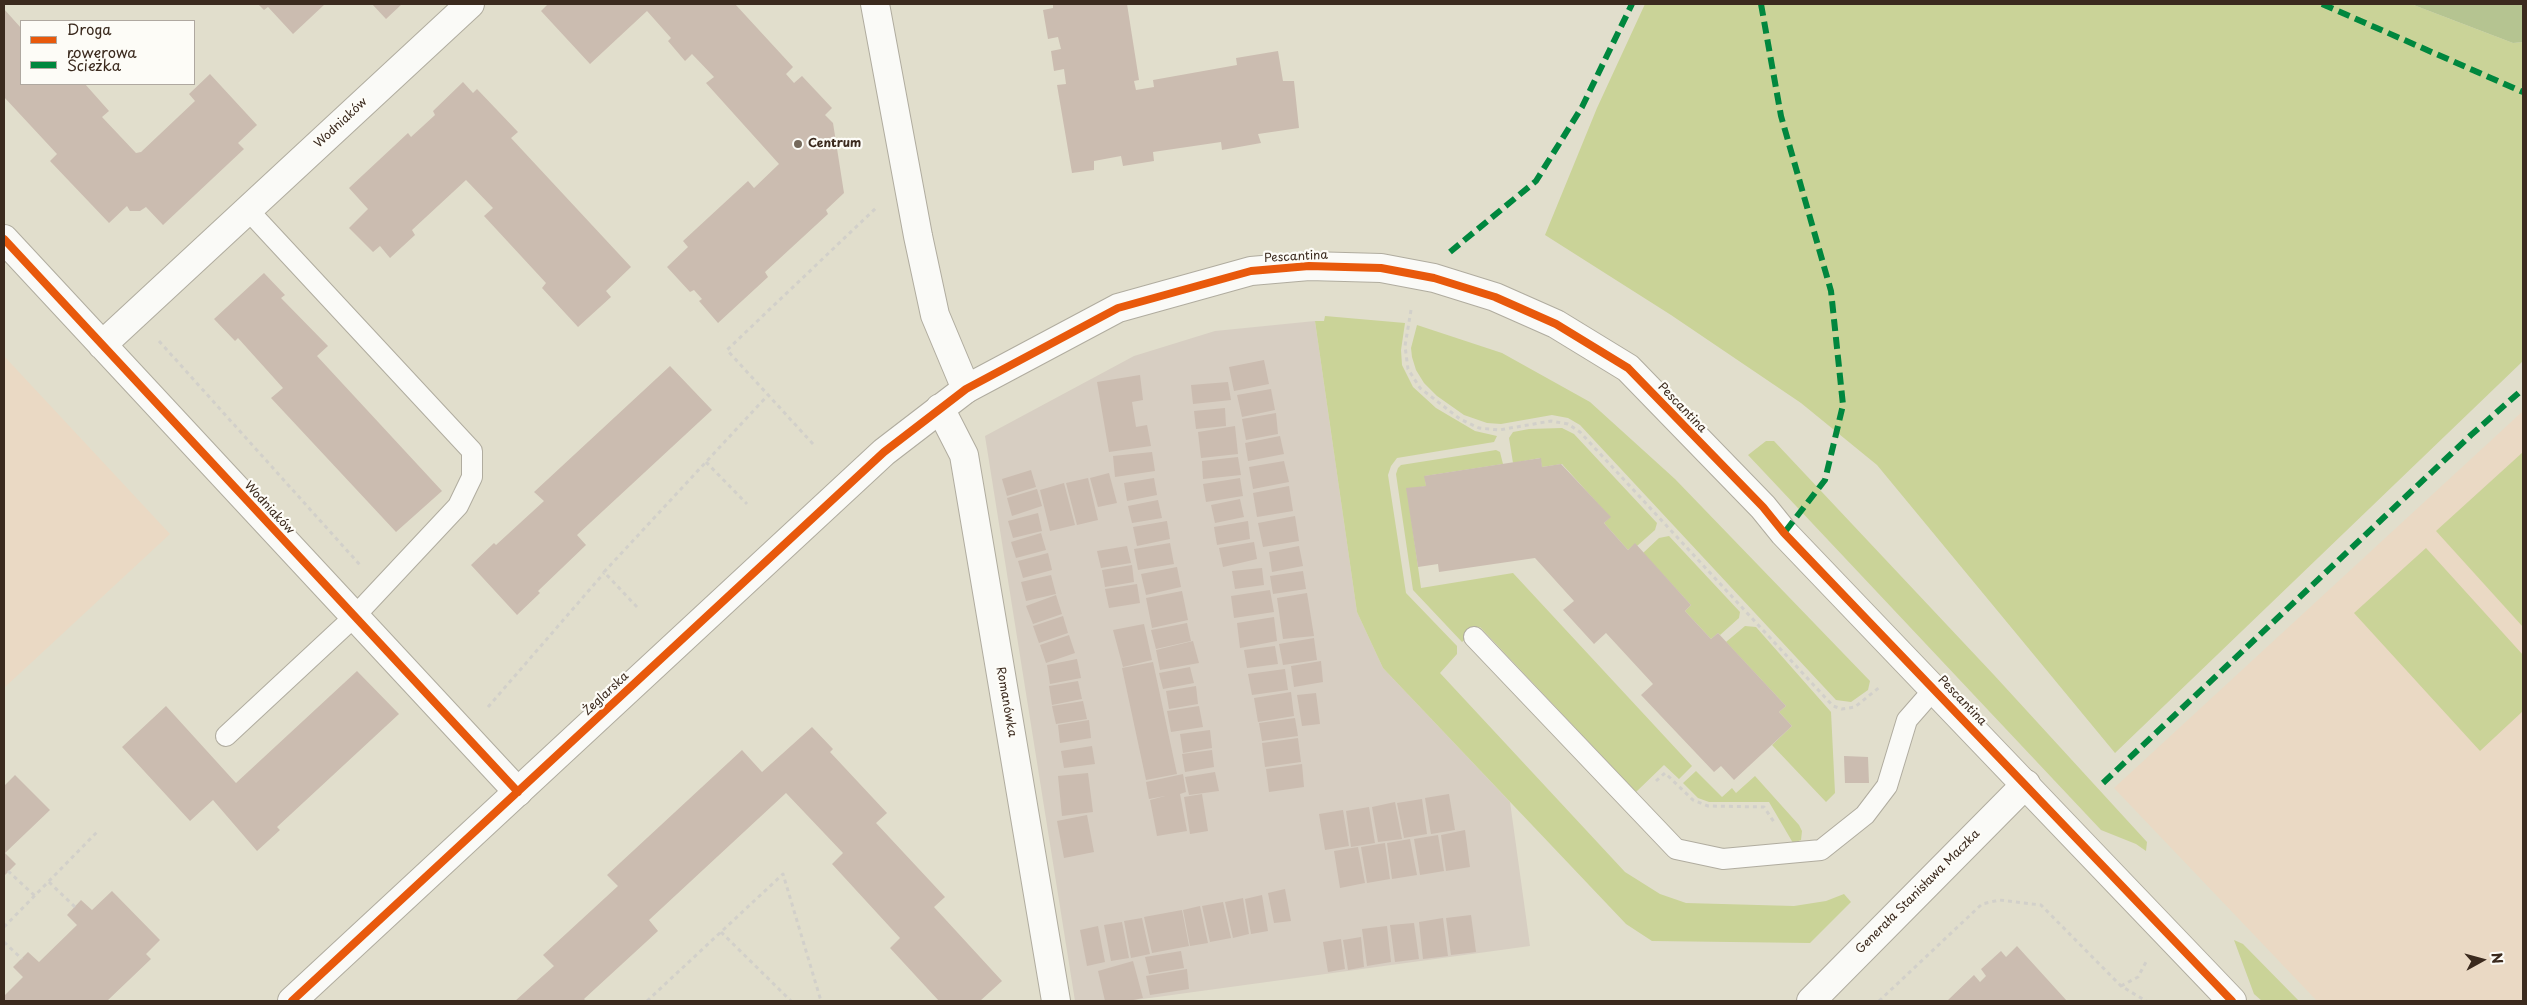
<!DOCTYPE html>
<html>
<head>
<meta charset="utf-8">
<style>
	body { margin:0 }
	#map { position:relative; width:2527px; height:1005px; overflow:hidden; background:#e1decc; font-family:"Playpen Sans",sans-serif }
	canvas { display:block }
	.frame { position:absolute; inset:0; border:5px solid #3b2a1e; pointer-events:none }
	.legend { position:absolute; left:20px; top:20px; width:175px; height:65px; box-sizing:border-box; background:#fdfcf7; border:1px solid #afa8a0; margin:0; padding:6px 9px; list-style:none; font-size:15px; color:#3b2a1e }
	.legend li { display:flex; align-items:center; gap:10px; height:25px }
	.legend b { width:25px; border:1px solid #afa8a0 }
	.north { position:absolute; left:2457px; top:935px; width:50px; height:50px; -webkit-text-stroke:4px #fdfcf7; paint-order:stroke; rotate:83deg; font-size:14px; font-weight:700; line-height:20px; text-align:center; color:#3b2a1e }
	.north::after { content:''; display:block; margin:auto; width:18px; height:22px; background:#3b2a1e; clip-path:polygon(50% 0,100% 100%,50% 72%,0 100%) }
</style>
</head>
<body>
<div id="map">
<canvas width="2527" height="1005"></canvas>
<div class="frame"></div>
<ul class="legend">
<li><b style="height:6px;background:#e8590c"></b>Droga rowerowa</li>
<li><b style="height:6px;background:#00873e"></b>Ścieżka</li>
</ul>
<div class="north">N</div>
</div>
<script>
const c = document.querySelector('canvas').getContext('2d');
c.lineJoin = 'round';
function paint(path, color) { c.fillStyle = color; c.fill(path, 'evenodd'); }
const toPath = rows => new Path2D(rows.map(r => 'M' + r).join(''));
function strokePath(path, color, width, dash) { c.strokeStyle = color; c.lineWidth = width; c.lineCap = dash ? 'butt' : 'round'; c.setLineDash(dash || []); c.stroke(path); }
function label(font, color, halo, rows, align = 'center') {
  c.font = font + ' "Playpen Sans",sans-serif'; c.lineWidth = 4.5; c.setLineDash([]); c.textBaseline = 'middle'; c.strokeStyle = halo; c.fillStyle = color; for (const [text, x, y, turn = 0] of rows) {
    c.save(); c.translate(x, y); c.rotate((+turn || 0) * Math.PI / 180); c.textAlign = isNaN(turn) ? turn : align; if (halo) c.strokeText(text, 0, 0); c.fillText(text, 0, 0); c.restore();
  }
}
paint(toPath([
	[4,356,170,534,4,688],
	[2523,411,2523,1001,2317,1001,2114,788]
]), '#ead9c4');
paint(toPath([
	[1315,321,1357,612,1383,668,1510,802,1530,946,1128,1001,1075,1001,985,436,1134,356,1215,331]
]), '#d7cec2');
paint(toPath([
	[1645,4,2411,4,2513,43,2523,42,2523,361,2115,753,1877,465,1801,403,1671,315,1545,235,1597,108],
	[1325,316,1405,323,1401,350,1402,365,1413,387,1436,408,1475,431,1497,436,1494,442,1397,458,1391,466,1388,475,1406,593,1457,646,1457,654,1440,673,1625,872,1660,894,1686,903,1794,906,1826,901,1844,894,1851,902,1810,943,1652,941,1626,924,1383,668,1357,612,1315,321,1324,321],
	[1417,325,1502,353,1590,402,1675,479,1870,681,1868,690,1851,702,1836,700,1580,425,1568,418,1552,415,1501,424,1487,423,1464,415,1437,396,1424,383,1416,370,1412,357,1411,348],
	[1562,428,1574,434,1657,523,1655,530,1637,546,1635,544,1628,550,1604,523,1610,517,1562,464,1542,467,1540,458,1513,463,1509,438,1513,432,1529,429],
	[1766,441,1774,441,1994,675,2147,842,2146,851,2136,844,2101,830,1748,455],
	[1496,450,1500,452,1503,464,1425,476,1426,486,1407,489,1421,588,1513,573,1692,766,1679,779,1664,765,1636,792,1480,627,1462,642,1413,590,1396,474,1398,468,1401,465],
	[2523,452,2523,627,2436,531],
	[1669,536,1740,612,1739,618,1720,635,1718,633,1711,639,1685,611,1691,605,1643,553,1659,538],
	[2426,548,2523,655,2523,711,2480,751,2354,613],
	[1745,626,1756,627,1831,712,1835,793,1826,802,1772,745,1792,726,1779,712,1786,706,1726,642],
	[1696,771,1722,797,1732,788,1736,793,1755,776,1799,825,1802,831,1801,840,1793,843,1769,802,1709,802,1698,798,1683,783],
	[2234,940,2243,944,2299,1001,2262,1001,2254,994]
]), '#cad398');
paint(toPath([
	[2411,4,2523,4,2523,42,2513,43]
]), '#b5c491');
paint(toPath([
	[258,4,325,4,293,34,268,7,264,10],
	[372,4,402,4,386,19],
	[548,4,735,4,793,67,786,74,794,83,802,76,832,108,825,115,833,123,844,193,826,210,828,214,765,272,768,277,718,323,699,301,702,299,694,290,690,292,667,267,688,247,683,241,748,181,754,188,779,164,706,83,714,77,692,54,685,61,668,41,671,38,647,11,590,64,541,11],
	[1053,4,1127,4,1139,80,1134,81,1136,90,1154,87,1153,80,1237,65,1236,58,1278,51,1283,81,1294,81,1299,128,1258,134,1261,143,1222,150,1221,142,1153,152,1154,161,1123,166,1121,156,1094,161,1094,170,1072,173,1057,85,1066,84,1064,69,1054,71,1051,51,1061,49,1058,37,1048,39,1043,10,1053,8],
	[4,9,21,28,21,84,85,84,109,111,102,117,136,153,141,152,195,101,189,94,210,74,257,125,238,143,244,149,163,225,146,207,140,211,130,211,127,206,109,223,50,161,57,154,4,97],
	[463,82,473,93,477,89,518,132,511,138,631,267,606,291,611,297,578,327,542,288,546,283,484,216,493,208,466,180,412,230,415,235,390,258,380,246,373,252,349,228,368,209,349,188,408,133,411,137,435,115,433,111],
	[264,273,285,295,281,298,328,346,317,356,442,491,396,532,271,398,283,388,238,338,235,341,214,319],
	[1264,360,1269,384,1234,391,1229,367],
	[670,366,712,410,577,535,586,545,538,591,540,593,517,615,471,565,494,543,496,545,544,501,534,492],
	[1140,375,1143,400,1132,402,1136,427,1147,425,1151,446,1109,452,1097,382],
	[1228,382,1231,400,1193,404,1191,385],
	[1271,389,1275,410,1242,417,1237,395],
	[1225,408,1226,426,1196,429,1194,411],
	[1276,413,1278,434,1246,440,1242,419],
	[1235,426,1238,454,1201,458,1198,432],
	[1280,436,1284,454,1248,461,1245,443],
	[1152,452,1155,471,1115,477,1113,456],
	[1238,457,1241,475,1203,479,1202,461],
	[1541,458,1542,467,1561,464,1611,517,1604,523,1628,550,1635,543,1691,605,1685,611,1711,639,1718,633,1786,706,1779,712,1792,726,1734,780,1721,766,1714,772,1641,695,1653,684,1606,633,1594,644,1563,610,1574,601,1535,558,1439,572,1438,564,1418,567,1406,488,1426,486,1424,476],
	[1284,461,1289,482,1253,489,1249,467],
	[1031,470,1036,487,1007,496,1002,479],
	[1109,473,1117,503,1098,507,1090,478],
	[1088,478,1098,520,1077,525,1066,483],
	[1154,478,1157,495,1127,501,1124,483],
	[1240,478,1243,496,1206,502,1203,484],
	[1064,483,1075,525,1050,531,1040,490],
	[1289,486,1293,511,1257,517,1253,493],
	[1037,489,1042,506,1012,516,1007,498],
	[1240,499,1244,517,1215,523,1211,505],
	[1158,500,1162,518,1132,523,1128,506],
	[1038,513,1042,531,1013,538,1008,521],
	[1295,516,1299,541,1263,547,1258,523],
	[1167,521,1170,539,1137,546,1133,527],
	[1248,521,1250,539,1217,545,1214,527],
	[1041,533,1046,550,1016,558,1011,542],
	[1254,542,1257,559,1223,567,1219,548],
	[1170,543,1174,564,1138,570,1134,549],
	[1127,546,1131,563,1101,568,1097,551],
	[1299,546,1303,566,1272,572,1269,552],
	[1048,553,1052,570,1023,578,1018,561],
	[1132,565,1134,582,1105,587,1102,570],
	[1177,567,1181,587,1146,595,1141,574],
	[1262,568,1264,585,1235,589,1232,571],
	[1303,571,1306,589,1273,594,1270,576],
	[1051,575,1056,594,1026,601,1021,582],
	[1137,584,1140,603,1109,608,1105,589],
	[1270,590,1274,612,1234,618,1231,596],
	[1182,591,1188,620,1152,628,1146,598],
	[1307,593,1314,636,1283,639,1277,598],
	[1056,595,1062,614,1033,624,1026,606],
	[1063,616,1068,633,1039,643,1033,626],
	[1274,617,1277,641,1240,648,1237,623],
	[1187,623,1191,641,1156,649,1151,630],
	[1144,624,1152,660,1123,667,1113,630],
	[1069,635,1075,653,1046,663,1040,645],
	[1314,638,1317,660,1283,665,1279,644],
	[1193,641,1199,663,1160,670,1156,650],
	[1275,646,1278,664,1247,668,1244,650],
	[1077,659,1081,678,1050,684,1047,665],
	[1321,661,1323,682,1294,687,1291,666],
	[1153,662,1177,774,1146,780,1122,668],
	[1190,667,1194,683,1163,689,1159,673],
	[1285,669,1288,690,1252,695,1248,674],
	[357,671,399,714,277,827,280,830,257,851,213,800,190,821,122,747,166,706,236,783],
	[1078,681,1082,699,1052,705,1049,686],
	[1196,686,1198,704,1169,709,1166,691],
	[1291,692,1294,716,1258,722,1254,698],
	[1316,693,1320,724,1302,726,1297,695],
	[1083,701,1087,719,1056,724,1052,706],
	[1199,706,1203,727,1171,732,1167,711],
	[1295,718,1298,736,1262,741,1259,723],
	[1089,720,1091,738,1060,743,1058,725],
	[812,727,833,749,830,752,887,813,876,823,945,897,934,907,1002,981,980,1001,939,1001,890,948,900,938,832,864,843,853,786,793,649,920,658,931,584,999,586,1001,515,1001,554,966,543,955,618,886,607,875,742,750,762,772],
	[1210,730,1212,748,1183,753,1180,734],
	[1298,738,1301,762,1265,767,1262,743],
	[1092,746,1095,764,1064,768,1061,751],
	[1212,750,1214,767,1185,772,1182,754],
	[1844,756,1868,757,1869,783,1845,783],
	[1302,764,1304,787,1269,792,1266,769],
	[1215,772,1219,791,1189,795,1185,777],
	[1088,773,1093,812,1062,816,1058,776],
	[1183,774,1186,792,1180,794,1187,831,1157,836,1150,800,1165,796,1149,799,1146,782],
	[15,775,50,810,5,853,16,864,4,876,4,786],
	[1202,794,1208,831,1190,834,1184,797],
	[1449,794,1455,830,1431,834,1425,798],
	[1422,799,1427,834,1404,838,1397,803],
	[1395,802,1402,839,1378,842,1372,807],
	[1369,807,1375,843,1351,847,1346,811],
	[1343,810,1349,846,1325,850,1319,814],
	[1087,815,1094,852,1064,858,1057,821],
	[1465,830,1470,867,1446,871,1441,835],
	[1438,835,1444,871,1420,875,1414,839],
	[1410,839,1417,875,1392,879,1387,843],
	[1385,843,1390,879,1367,883,1361,847],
	[1358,847,1365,883,1340,888,1334,851],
	[1285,889,1291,921,1274,923,1268,893],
	[112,891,160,940,146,954,151,959,107,1001,4,1001,4,996,23,977,13,967,28,952,39,962,77,925,67,915,81,900,92,910],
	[1262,895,1268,931,1251,934,1245,899],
	[1243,898,1249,934,1233,938,1225,902],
	[1223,902,1231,938,1210,942,1202,906],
	[1200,906,1208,943,1190,946,1183,910],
	[1182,910,1189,946,1152,953,1144,917],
	[1471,915,1476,952,1451,955,1446,918],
	[1142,918,1150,954,1131,958,1124,921],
	[1443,918,1448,956,1423,959,1419,922],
	[1122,922,1129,958,1111,961,1104,925],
	[1414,923,1419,959,1395,962,1390,925],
	[1098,926,1105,962,1087,966,1080,930],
	[1387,926,1391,962,1367,966,1362,929],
	[1361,937,1364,967,1348,970,1343,940],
	[1341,939,1345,969,1328,972,1323,942],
	[2017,946,2067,1001,1947,1001,1974,975,1980,982,1986,976,1981,969,2001,951,2006,957],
	[1181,951,1184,968,1149,974,1145,957],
	[1133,961,1143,998,1128,1001,1105,1001,1098,971],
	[1187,969,1189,989,1150,995,1146,976]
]), '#cbbcb0');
const service = toPath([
	[1474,637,1676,849,1723,859,1821,850,1865,815,1887,786,1907,720,1935,688],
	[226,736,354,617,458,506,472,477,472,451,248,210]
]);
const minor = toPath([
	[875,4,918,236,935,315,966,389],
	[4,239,518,792],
	[102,345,470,4],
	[940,408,964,455,1056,1001],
	[1811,1001,2026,784]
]);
const tertiary = toPath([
	[292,1001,884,452,966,389,1118,308,1251,271,1309,266,1381,268,1434,278,1495,297,1556,324,1628,368,1763,507,1784,533,2232,1001]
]);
strokePath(service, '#b0ac9f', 22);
strokePath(minor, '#b0ac9f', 30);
strokePath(tertiary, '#b0ac9f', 30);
strokePath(toPath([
	[1411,310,1405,346,1408,369,1420,388,1460,419,1479,428,1499,430,1551,421,1568,424,1580,432,1833,706,1842,709,1855,707,1881,686],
	[159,341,360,565],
	[813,444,727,350,877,207],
	[706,462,747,504],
	[637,607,604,572,768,395],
	[488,707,604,573],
	[1656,781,1665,773,1693,800,1708,806,1764,807,1774,822],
	[8,871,35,896],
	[49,882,75,907],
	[4,927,98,831],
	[721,932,791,1001],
	[4,942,22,959],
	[2121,986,2138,977,2146,962],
	[647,1001,783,874,821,1001],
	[1879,1001,1982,904,1999,900,2041,905,2121,986,2146,1001]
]), '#d2d0ca', 3, [4, 4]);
strokePath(service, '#fafaf7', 20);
strokePath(minor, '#fafaf7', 28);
strokePath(tertiary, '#fafaf7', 28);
strokePath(toPath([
	[1761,4,1781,116,1831,291,1843,405,1825,480,1784,533],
	[2322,4,2523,92],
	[1450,252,1536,181,1582,107,1632,4],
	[2103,783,2471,435,2523,389]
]), '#00873e', 6, [12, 6]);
strokePath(toPath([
	[4,239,518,792],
	[292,1001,884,452,966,389,1118,308,1251,271,1309,266,1381,268,1434,278,1495,297,1556,324,1628,368,1763,507,1784,533,2232,1001]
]), '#e8590c', 8);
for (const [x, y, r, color] of [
	[798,144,5,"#75695b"]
]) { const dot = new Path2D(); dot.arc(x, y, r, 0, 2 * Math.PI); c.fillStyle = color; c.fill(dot); strokePath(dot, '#fdfcf7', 2); }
label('12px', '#3b2a1e', '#fdfcf7', [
	["Wodniaków",341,123,-43],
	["Pescantina",1296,257,-3],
	["Pescantina",1682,408,46],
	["Wodniaków",269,508,47],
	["Żeglarska",606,694,-43],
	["Pescantina",1962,701,46],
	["Romanówka",1006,702,80],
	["Generała Stanisława Maczka",1918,892,-45]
]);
label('bold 12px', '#3b2a1e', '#fdfcf7', [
	["Centrum",808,144]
], 'left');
</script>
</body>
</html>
